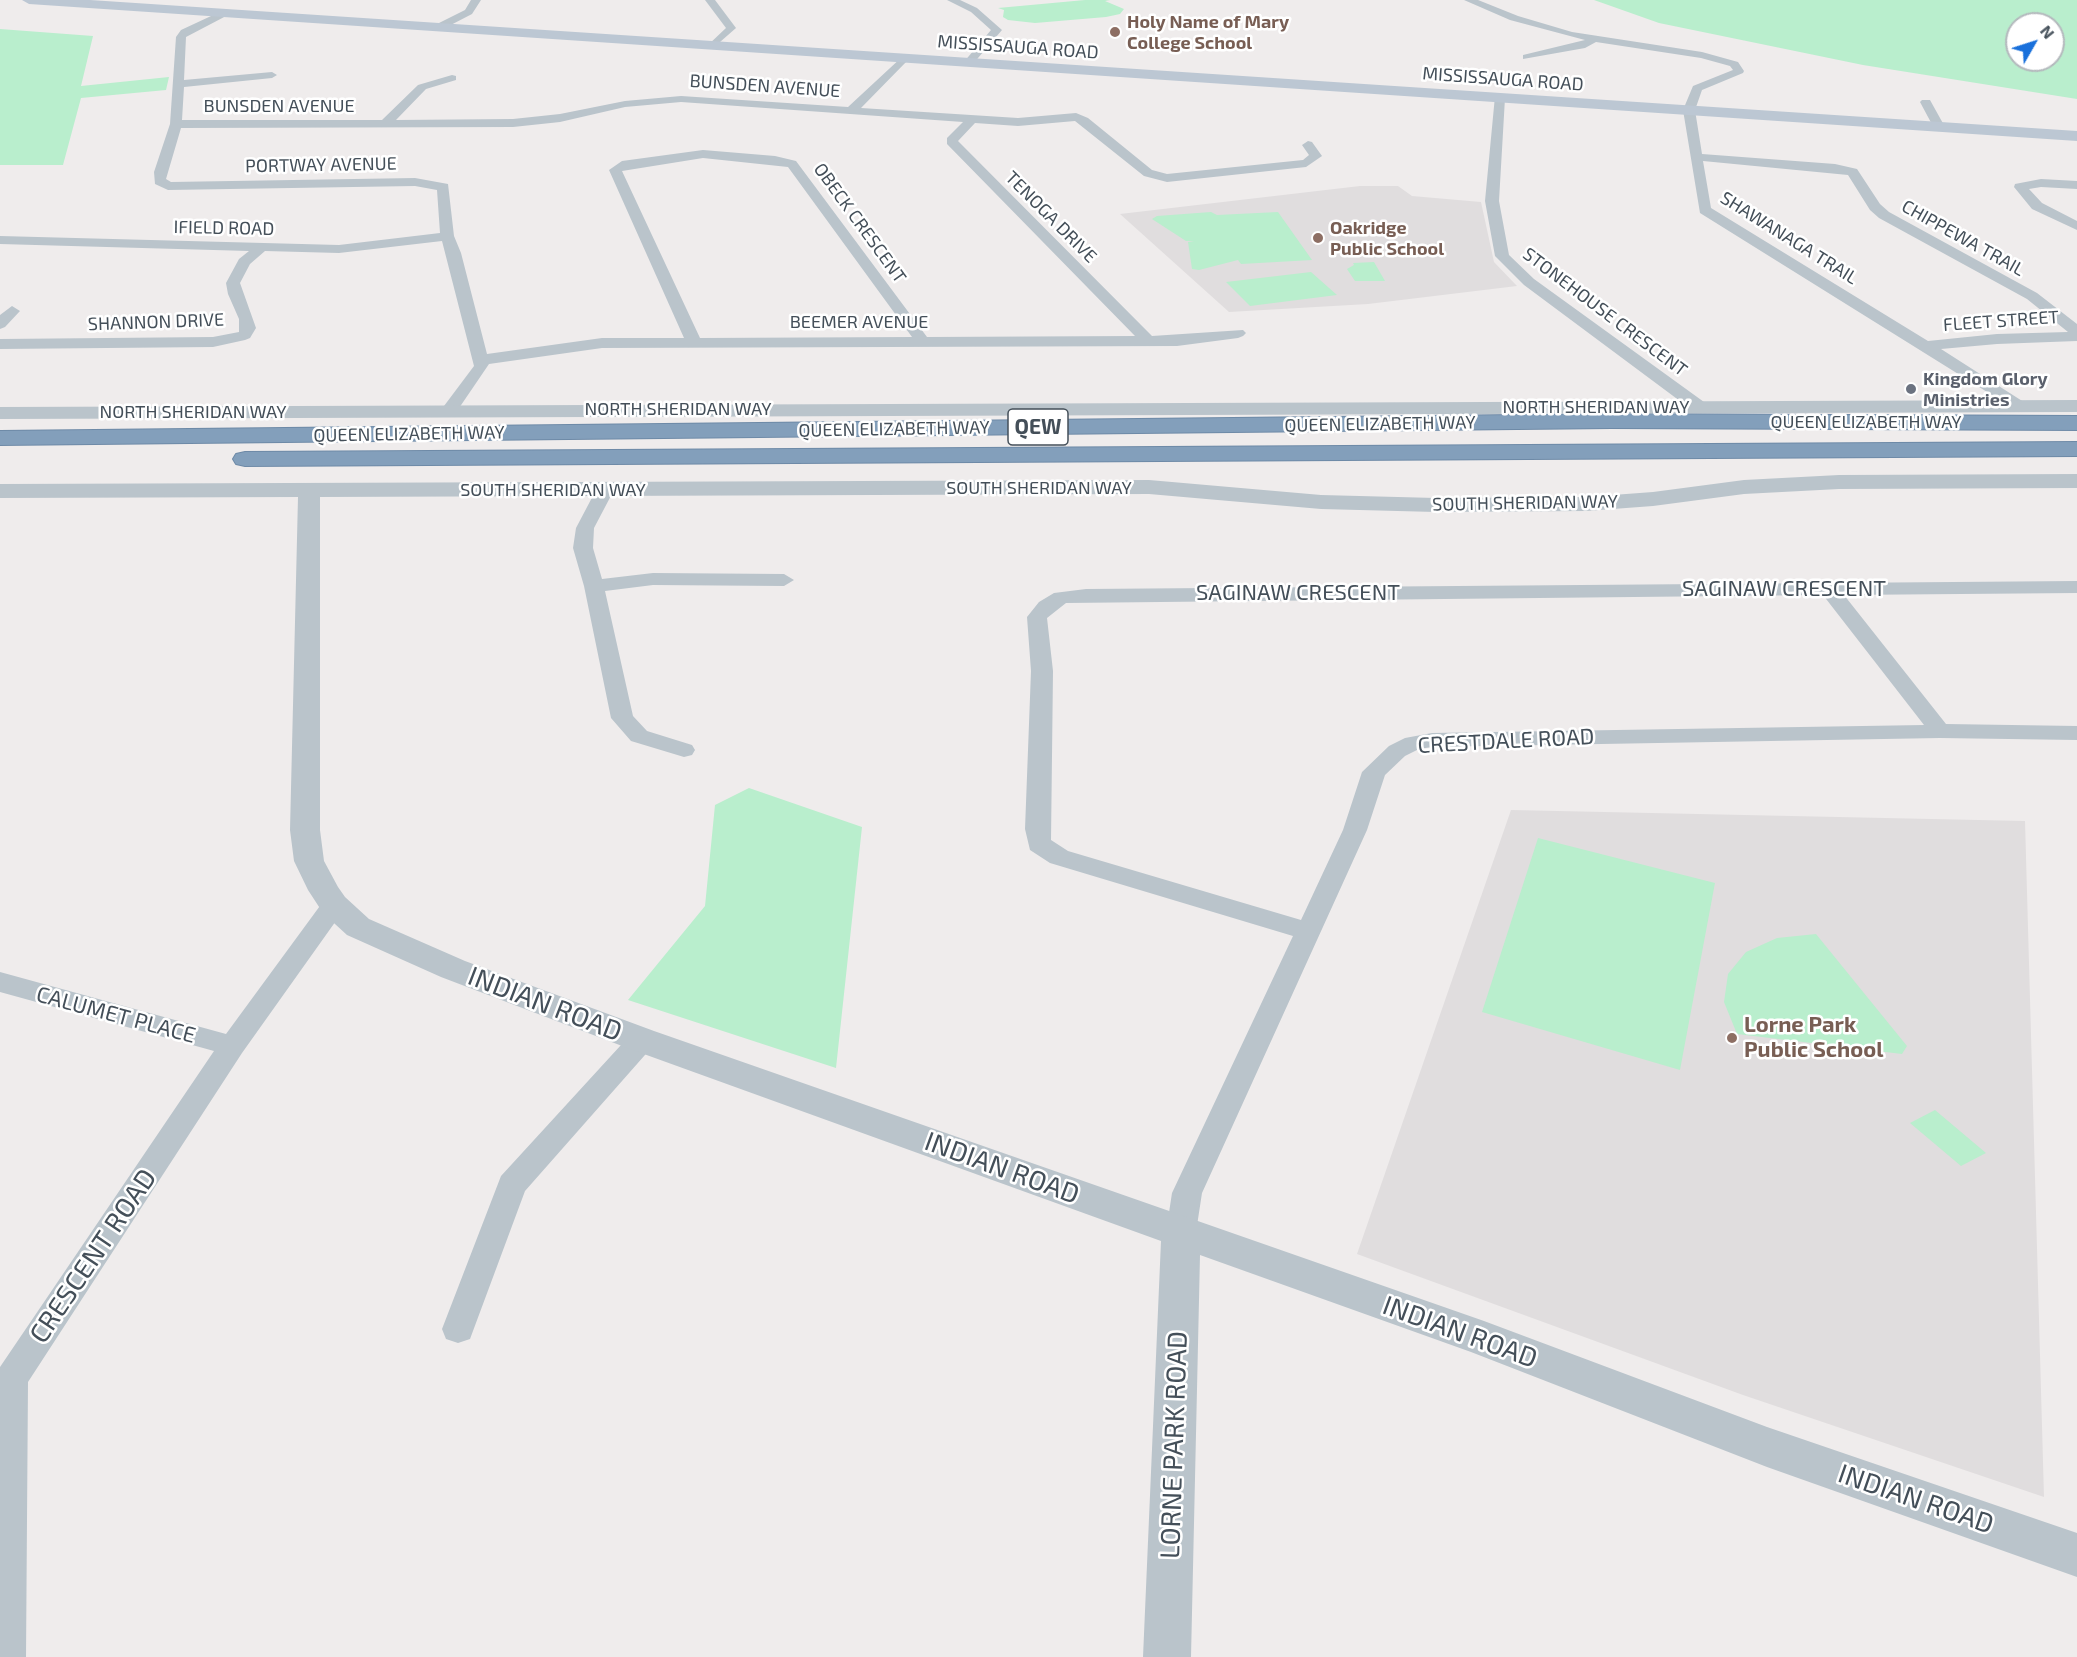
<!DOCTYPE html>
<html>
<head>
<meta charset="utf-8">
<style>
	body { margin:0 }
	#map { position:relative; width:2077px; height:1657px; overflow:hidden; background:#efecec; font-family:"Exo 2",sans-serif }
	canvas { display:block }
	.north { position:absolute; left:2005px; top:12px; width:60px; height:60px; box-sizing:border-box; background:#fff; border:2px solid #b4b9bd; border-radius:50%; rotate:51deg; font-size:16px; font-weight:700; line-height:24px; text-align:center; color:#444f59 }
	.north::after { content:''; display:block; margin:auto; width:21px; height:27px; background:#1970db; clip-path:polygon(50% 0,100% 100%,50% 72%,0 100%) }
</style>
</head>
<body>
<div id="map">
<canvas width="2077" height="1657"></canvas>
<div class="north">N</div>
</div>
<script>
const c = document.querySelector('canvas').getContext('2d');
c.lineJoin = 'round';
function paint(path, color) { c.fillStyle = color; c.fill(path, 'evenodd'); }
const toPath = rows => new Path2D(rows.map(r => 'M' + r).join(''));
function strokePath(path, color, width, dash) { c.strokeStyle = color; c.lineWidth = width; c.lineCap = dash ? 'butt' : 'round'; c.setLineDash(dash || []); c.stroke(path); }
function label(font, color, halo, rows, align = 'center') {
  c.font = font + ' "Exo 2",sans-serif'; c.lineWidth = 5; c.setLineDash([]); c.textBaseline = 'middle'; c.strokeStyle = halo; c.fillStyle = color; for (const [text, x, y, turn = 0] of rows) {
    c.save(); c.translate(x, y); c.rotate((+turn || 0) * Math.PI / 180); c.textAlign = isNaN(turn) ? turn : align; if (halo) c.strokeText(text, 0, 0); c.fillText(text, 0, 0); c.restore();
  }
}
paint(toPath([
	[1360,186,1398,186,1412,196,1481,202,1494,262,1517,286,1368,304,1229,312,1120,214],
	[1511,810,2025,821,2044,1497,1743,1395,1357,1254]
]), '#e0ddde');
paint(toPath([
	[1085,0,1110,0,1105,1,1124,9,1120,14,1106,17,1035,23,1008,20,1003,17,1004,10,998,8],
	[1594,0,2077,0,2077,99,1863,65,1659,23],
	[2017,24,2053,24,2053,60,2017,60],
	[0,29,93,36,81,86,169,77,166,90,81,98,63,165,0,165],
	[1211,212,1217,215,1278,212,1312,260,1241,264,1238,260,1199,270,1192,269,1188,242,1194,241,1186,241,1152,219,1157,216],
	[1374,262,1385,281,1355,281,1347,269,1354,265,1353,263],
	[1311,272,1337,295,1250,306,1226,282],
	[749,788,862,827,836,1068,628,1000,705,906,715,805],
	[1538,838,1715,883,1680,1070,1482,1012],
	[1816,934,1907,1046,1902,1054,1737,1034,1724,1002,1728,974,1746,952,1777,938],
	[1935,1110,1986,1153,1961,1166,1910,1123]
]), '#b9eecd');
const motorway = toPath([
	[1612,414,2077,416,2077,430,1612,428,0,445,0,431,1612,414],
	[2077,442,2077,456,245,466,236,464,233,459,236,454,245,452,2077,442]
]);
strokePath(motorway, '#6e8aa7', 2);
paint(toPath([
	[471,0,481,0,472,14,443,29,435,29,435,25,465,10,471,0],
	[705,0,715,0,736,28,712,49,707,46,726,28,705,0],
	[947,0,960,0,977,8,1002,30,972,65,963,63,991,30,971,12,947,0],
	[1464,0,1478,0,1518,16,1572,32,1702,52,1738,62,1744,71,1743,73,1702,90,1695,110,1702,154,1835,164,1857,169,1880,204,1889,212,2037,293,2077,324,2077,341,1997,344,1941,349,2030,406,2022,411,2016,410,1700,213,1683,110,1693,86,1733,70,1730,66,1701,58,1596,42,1585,48,1523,59,1523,55,1585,40,1510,20,1464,0],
	[1703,161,1848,175,1870,210,1879,218,2027,299,2068,332,1997,334,1928,341,1711,208,1703,161],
	[224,10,229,13,228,15,186,37,184,80,272,72,277,75,272,78,184,87,182,120,382,120,418,85,452,75,456,76,456,80,426,89,396,120,513,119,560,114,625,101,681,96,848,107,903,56,908,59,907,61,861,108,1018,118,1076,113,1088,118,1152,170,1167,174,1303,160,1309,155,1302,145,1308,141,1312,142,1322,156,1306,167,1167,182,1144,176,1075,121,1018,126,975,123,958,141,1152,336,1243,330,1246,333,1243,336,1238,338,1177,346,602,348,489,364,455,414,449,415,441,410,474,366,442,241,339,253,265,251,250,264,240,283,256,328,250,338,245,340,213,347,0,349,0,339,213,337,239,332,239,319,228,294,226,283,239,259,249,251,0,244,0,236,339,245,440,233,437,190,415,186,168,190,155,184,154,172,170,124,176,37,181,30,224,10],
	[681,102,963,122,947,138,947,144,1135,336,927,337,796,161,775,156,703,150,622,161,609,170,684,338,602,338,487,354,461,253,454,236,448,184,415,178,171,182,166,179,181,128,513,127,560,122,625,107,681,102],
	[703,158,788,167,912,337,700,338,622,171,703,158],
	[1495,96,1505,98,1499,201,1509,255,1534,279,1704,402,1706,406,1704,410,1692,410,1524,285,1495,256,1485,201,1495,96],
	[1922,100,1930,100,1945,127,1943,130,1935,130,1920,102,1922,100],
	[2041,179,2077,181,2077,189,2041,187,2029,189,2042,203,2077,221,2077,230,2032,209,2014,187,2015,184,2041,179],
	[12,306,20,311,5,327,0,329,0,315,12,306],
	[605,485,614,490,594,528,593,548,602,579,653,573,784,574,794,580,784,586,653,585,605,591,633,716,647,731,692,745,695,750,692,755,684,757,631,741,611,718,584,586,573,548,576,528,596,490,605,485],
	[2077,581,2077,593,1844,595,1946,724,2077,726,2077,740,1940,738,1432,747,1419,749,1405,756,1385,775,1367,830,1202,1193,1196,1232,1192,1241,1181,1245,1170,1241,1166,1232,1172,1193,1293,936,1050,863,1030,850,1025,829,1031,671,1027,617,1039,602,1054,593,1086,589,2077,581],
	[1823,595,1924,725,1432,733,1405,738,1389,746,1362,772,1343,830,1301,920,1068,851,1051,840,1053,671,1047,618,1066,603,1823,595],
	[334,896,343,899,347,905,343,911,242,1053,28,1382,26,1657,0,1657,0,1367,214,1051,0,992,0,972,226,1034,325,899,334,896],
	[642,1030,652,1033,656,1040,652,1047,525,1191,470,1339,458,1343,446,1339,442,1329,501,1176,632,1033,642,1030]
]), '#bac4cb');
paint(toPath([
	[2077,400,2077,412,0,419,0,407,2077,400],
	[2077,474,2077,488,1839,489,1744,494,1653,506,1586,511,1436,512,1321,509,1149,494,320,497,320,830,324,861,338,887,345,897,369,919,465,961,654,1031,1484,1321,1767,1427,2077,1533,2077,1577,1767,1467,1471,1352,1200,1255,1191,1657,1143,1657,1161,1241,630,1049,441,977,347,935,323,913,308,890,294,861,290,830,298,497,0,498,0,484,1149,480,1321,495,1436,498,1586,497,1653,492,1744,480,1839,475,2077,474]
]), '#bac4cb');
paint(toPath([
	[22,0,90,0,2077,131,2077,141,29,4,22,0]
]), '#bcc7d3');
paint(motorway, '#839fbb');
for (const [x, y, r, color] of [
	[1115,32,6,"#8d6e63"],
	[1318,238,6,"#8d6e63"],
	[1911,389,6,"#6b7280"],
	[1732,1038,6,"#8d6e63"]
]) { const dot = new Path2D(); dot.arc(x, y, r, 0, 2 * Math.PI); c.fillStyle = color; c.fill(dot); strokePath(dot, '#fff', 2); }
label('bold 18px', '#785e54', '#fff', [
	["Holy Name of Mary",1127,22],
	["College School",1127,43],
	["Oakridge",1330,228],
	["Public School",1330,249]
], 'left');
label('18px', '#444f59', '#fff', [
	["MISSISSAUGA ROAD",1018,47,4],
	["MISSISSAUGA ROAD",1503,79,4],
	["BUNSDEN AVENUE",765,86,4],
	["BUNSDEN AVENUE",279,106],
	["PORTWAY AVENUE",321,165,-1],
	["TENOGA DRIVE",1051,217,45],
	["OBECK CRESCENT",860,223,54],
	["IFIELD ROAD",224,228,1],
	["SHAWANAGA TRAIL",1789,238,32],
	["CHIPPEWA TRAIL",1963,238,29],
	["STONEHOUSE CRESCENT",1605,312,37],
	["FLEET STREET",2001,321,-4],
	["SHANNON DRIVE",156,322,-2],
	["BEEMER AVENUE",859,322],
	["NORTH SHERIDAN WAY",1596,407],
	["NORTH SHERIDAN WAY",678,409],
	["NORTH SHERIDAN WAY",193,412],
	["QUEEN ELIZABETH WAY",1866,422],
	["QUEEN ELIZABETH WAY",1380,424,-1],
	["QUEEN ELIZABETH WAY",894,429,-1],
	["QUEEN ELIZABETH WAY",409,434,-1],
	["SOUTH SHERIDAN WAY",1039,488],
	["SOUTH SHERIDAN WAY",553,490],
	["SOUTH SHERIDAN WAY",1525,503,-1]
]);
label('bold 18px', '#5b616d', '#fff', [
	["Kingdom Glory",1923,379],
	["Ministries",1923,400]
], 'left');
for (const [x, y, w] of [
	[1038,427,60]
]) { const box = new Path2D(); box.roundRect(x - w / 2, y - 18, w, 36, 4.5); c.fillStyle = '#fff'; c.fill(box); strokePath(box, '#444f59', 1.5); }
label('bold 21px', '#444f59', null, [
	["QEW",1038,427]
]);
label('22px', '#444f59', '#fff', [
	["SAGINAW CRESCENT",1784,589],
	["SAGINAW CRESCENT",1298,593],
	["CRESTDALE ROAD",1506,741,-3],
	["CALUMET PLACE",116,1015,15]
]);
label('bold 22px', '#785e54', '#fff', [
	["Lorne Park",1744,1025],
	["Public School",1744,1050]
], 'left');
label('27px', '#444f59', '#fff', [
	["INDIAN ROAD",545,1004,21],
	["INDIAN ROAD",1002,1168,20],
	["CRESCENT ROAD",93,1256,-56],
	["INDIAN ROAD",1460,1332,20],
	["LORNE PARK ROAD",1174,1445,-88],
	["INDIAN ROAD",1916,1499,19]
]);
</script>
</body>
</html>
